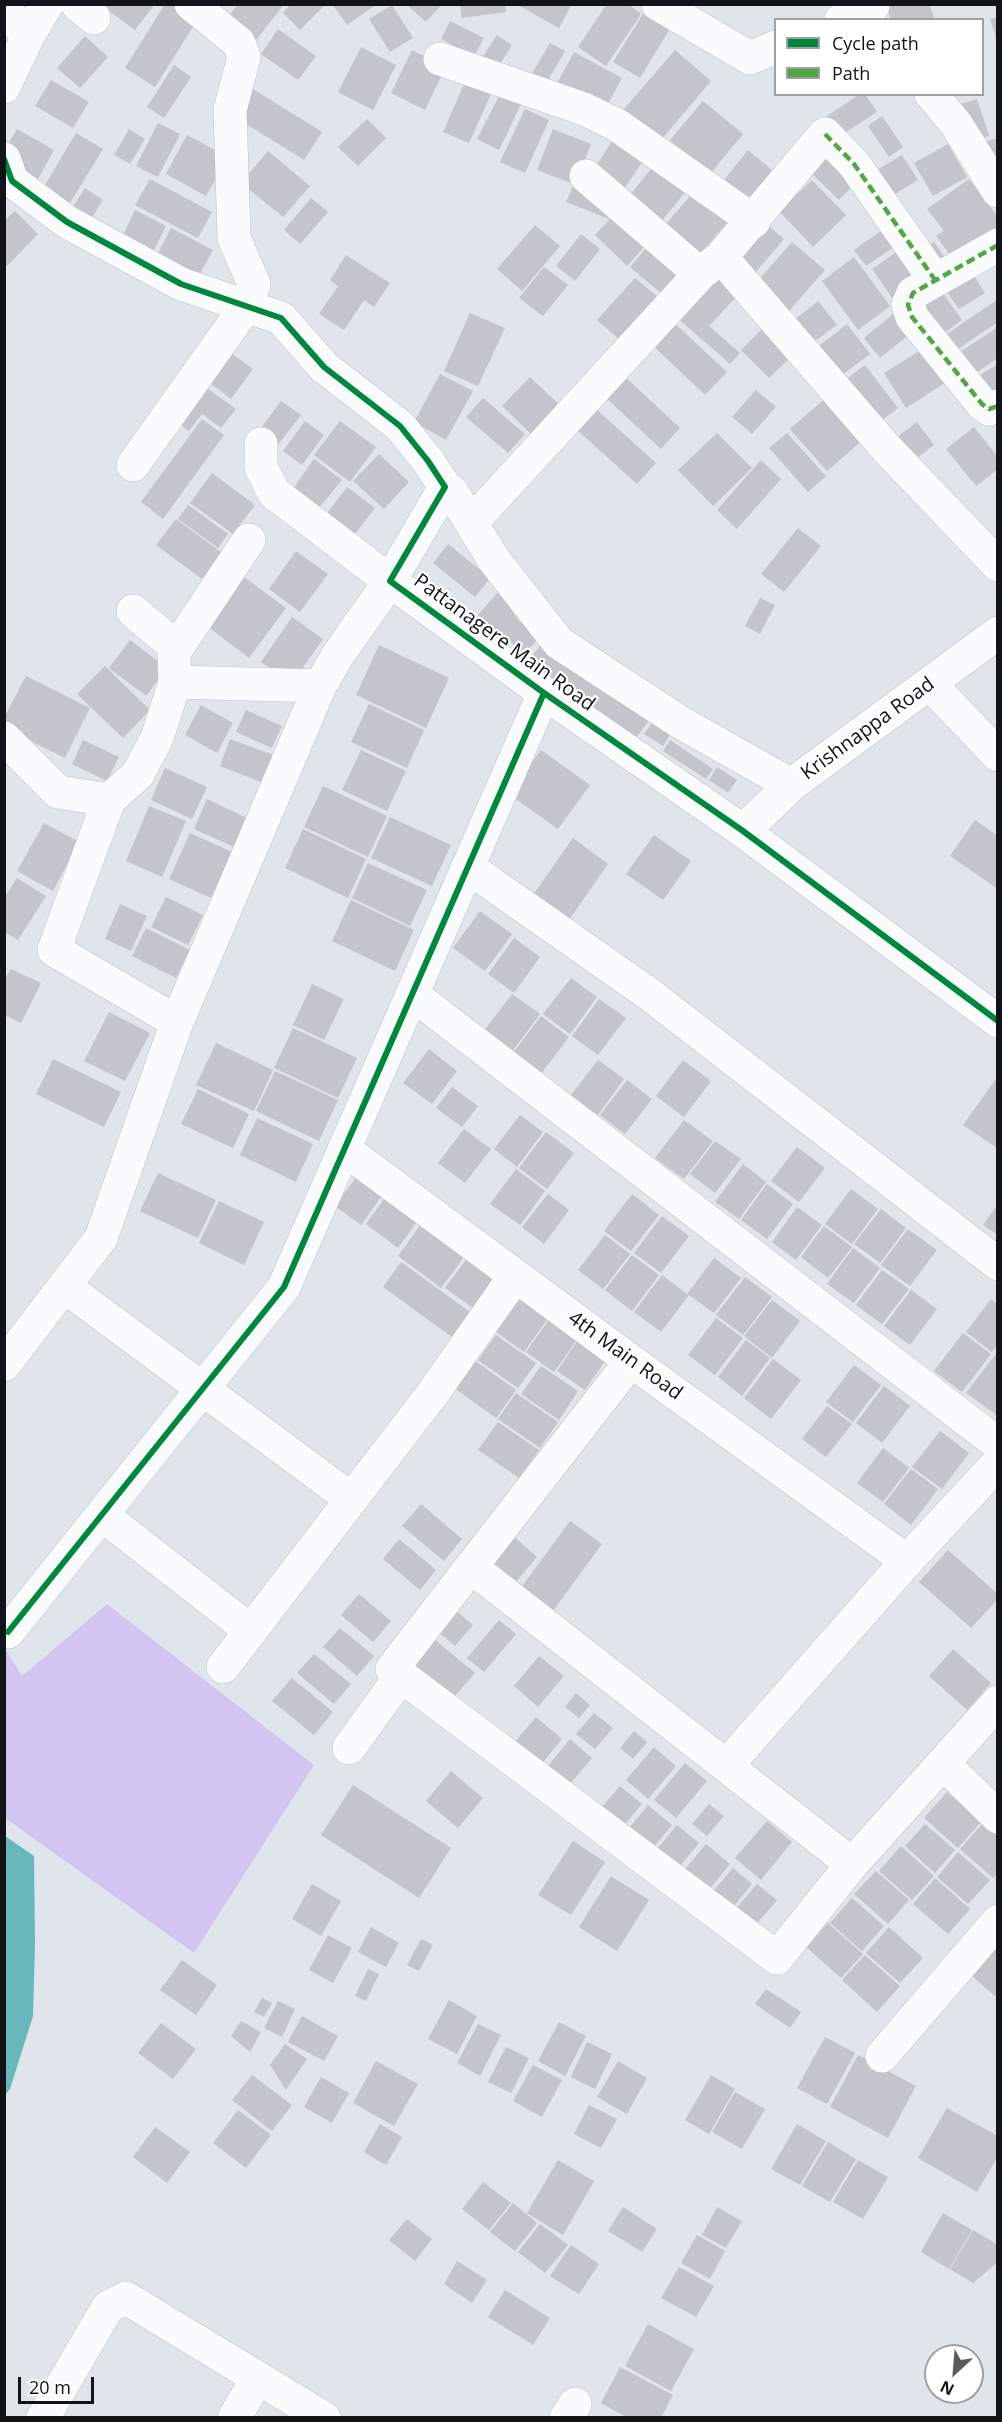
<!DOCTYPE html>
<html>
<head>
<meta charset="utf-8">
<style>
	body { margin:0 }
	#map { position:relative; width:1002px; height:2422px; overflow:hidden; background:#dfe5eb; font-family:"Open Sans",sans-serif }
	canvas { display:block }
	.frame { position:absolute; inset:0; border:6px solid #101317; pointer-events:none }
	.legend { position:absolute; left:774px; top:18px; width:210px; height:78px; box-sizing:border-box; background:#fff; border:2px solid #9fa1a2; margin:0; padding:8px 10px; list-style:none; font-size:18px; color:#101317 }
	.legend li { display:flex; align-items:center; gap:12px; height:30px }
	.legend b { width:30px; border:2px solid #9fa1a2 }
	.north { position:absolute; left:924px; top:2344px; width:60px; height:60px; box-sizing:border-box; background:#fff; border:2px solid #9fa1a2; border-radius:50%; rotate:206deg; font-size:16px; font-weight:700; line-height:24px; text-align:center; color:#101317 }
	.north::after { content:''; display:block; margin:auto; width:21px; height:27px; background:#585c61; clip-path:polygon(50% 0,100% 100%,50% 72%,0 100%) }
	.scale { position:absolute; left:18px; top:2377px; width:76px; height:27px; box-sizing:border-box; border:3px solid #101317; border-top:0; padding-left:8px; font-size:18px; line-height:21px; white-space:nowrap; color:#101317; -webkit-text-stroke:4px #fff; paint-order:stroke }
</style>
</head>
<body>
<div id="map">
<canvas width="1002" height="2422"></canvas>
<div class="frame"></div>
<ul class="legend">
<li><b style="height:8px;background:#00873e"></b>Cycle path</li>
<li><b style="height:8px;background:#51a842"></b>Path</li>
</ul>
<div class="north">N</div>
<div class="scale">20 m</div>
</div>
<script>
const c = document.querySelector('canvas').getContext('2d');
c.lineJoin = 'round';
function paint(path, color) { c.fillStyle = color; c.fill(path, 'evenodd'); }
const toPath = rows => new Path2D(rows.map(r => 'M' + r).join(''));
function strokePath(path, color, width, dash) { c.strokeStyle = color; c.lineWidth = width; c.lineCap = dash ? 'butt' : 'round'; c.setLineDash(dash || []); c.stroke(path); }
function label(font, color, halo, rows, align = 'center') {
  c.font = font + ' "Open Sans",sans-serif'; c.lineWidth = 4.5; c.setLineDash([]); c.textBaseline = 'middle'; c.strokeStyle = halo; c.fillStyle = color; for (const [text, x, y, turn = 0] of rows) {
    c.save(); c.translate(x, y); c.rotate((+turn || 0) * Math.PI / 180); c.textAlign = isNaN(turn) ? turn : align; if (halo) c.strokeText(text, 0, 0); c.fillText(text, 0, 0); c.restore();
  }
}
paint(toPath([
	[107,1604,314,1765,194,1953,5,1818,4,1647,22,1676]
]), '#d2c5f2');
paint(toPath([
	[5,1836,34,1856,35,1945,33,2016,10,2089,5,2095]
]), '#68b8b9');
paint(toPath([
	[99,4,155,4,135,30],
	[165,4,175,4,198,19,155,87,125,68],
	[238,4,284,4,254,43,225,21],
	[291,4,326,4,300,30,283,13],
	[332,4,377,4,347,25],
	[406,4,442,4,426,22],
	[460,4,505,4,506,12,462,18],
	[516,4,572,4,559,28],
	[607,4,628,4,641,14,606,66,578,47],
	[885,4,929,4,935,20,891,20],
	[392,5,413,38,390,52,369,19],
	[643,14,669,30,640,78,613,62],
	[998,17,998,37,996,38,990,19],
	[450,21,484,38,474,56,441,39],
	[278,29,316,56,298,80,261,54],
	[497,35,512,45,494,74,478,64],
	[85,36,108,57,80,88,57,68],
	[550,43,565,51,543,89,528,80],
	[361,47,396,65,373,110,338,92],
	[412,50,446,67,425,110,391,93],
	[675,50,711,81,661,140,624,109],
	[574,52,622,78,603,113,555,87],
	[174,65,191,77,164,118,147,107],
	[51,80,89,102,73,128,35,106],
	[465,82,491,94,469,143,443,132],
	[253,89,322,132,304,160,235,117],
	[501,92,522,102,499,150,477,139],
	[860,94,865,94,877,112,840,136,827,116],
	[977,99,989,136,969,142,957,105],
	[703,101,743,134,710,174,670,140],
	[525,109,549,120,525,173,500,162],
	[882,116,903,147,889,157,868,126],
	[367,119,386,138,358,166,338,147],
	[158,123,180,134,158,177,136,166],
	[17,129,54,150,36,183,4,151],
	[129,129,145,139,130,164,114,155],
	[553,129,591,144,576,185,537,170],
	[76,133,103,149,65,211,39,195],
	[187,135,228,157,206,196,166,174],
	[614,138,645,158,620,195,590,175],
	[998,138,998,174,997,174,987,141],
	[948,144,967,177,933,196,914,163],
	[827,146,860,178,839,200,806,168],
	[748,150,779,176,753,206,723,181],
	[268,151,310,186,283,217,241,183],
	[902,155,918,180,888,198,872,173],
	[659,159,691,185,657,227,625,201],
	[150,179,212,212,198,238,135,205],
	[969,179,998,217,998,238,953,259,936,236,944,231,927,209],
	[812,180,846,215,813,247,779,211],
	[573,186,615,203,609,219,566,202],
	[85,188,103,200,87,225,69,213],
	[697,188,731,218,693,262,659,232],
	[311,198,328,212,300,244,284,230],
	[135,210,166,226,149,260,118,245],
	[15,211,38,234,7,266,4,264,4,221],
	[614,215,646,245,627,266,595,235],
	[766,224,784,239,751,278,734,263],
	[535,225,560,246,522,291,497,269],
	[888,226,900,243,866,266,854,250],
	[171,228,213,250,195,283,154,261],
	[581,234,600,249,575,281,556,266],
	[792,242,825,270,788,312,755,284],
	[934,242,950,265,923,249],
	[648,246,680,273,662,294,630,267],
	[902,248,925,281,895,302,872,269],
	[346,255,390,283,374,307,364,300,344,330,319,314,338,286,330,280],
	[854,257,890,306,858,330,822,281],
	[544,267,568,285,543,316,519,298],
	[970,269,985,293,959,309,943,286],
	[711,272,738,295,709,326,740,353,730,364,673,314],
	[635,278,659,298,621,341,597,320],
	[937,285,962,320,936,339,911,304],
	[998,299,998,322,946,357,935,342],
	[818,301,837,325,811,344,793,321],
	[470,313,505,328,478,386,444,371],
	[894,313,911,333,880,358,864,338],
	[669,318,727,372,705,395,647,340],
	[767,324,796,352,769,378,741,350],
	[847,324,870,354,838,378,815,349],
	[998,327,998,358,968,378,954,356],
	[926,347,948,381,906,408,884,373],
	[227,350,253,369,231,399,205,379],
	[998,364,998,394,989,399,977,377],
	[865,365,898,408,878,423,845,380],
	[440,374,473,391,446,440,414,422],
	[623,375,680,428,661,449,604,396],
	[530,377,563,408,534,437,502,406],
	[200,383,236,409,221,428,202,414,189,431,173,419],
	[756,390,776,407,752,434,732,417],
	[828,396,865,438,827,471,790,429],
	[483,398,525,434,508,453,466,417],
	[281,401,301,415,277,446,258,432],
	[595,408,656,463,637,484,576,429],
	[202,419,224,435,163,519,141,502],
	[305,421,324,435,302,465,283,451],
	[340,421,376,447,350,482,314,455],
	[917,422,934,445,910,463,893,440],
	[974,427,998,457,998,469,976,486,946,449],
	[717,433,752,468,713,506,678,470],
	[787,433,826,476,808,492,769,448],
	[379,454,409,482,384,509,353,481],
	[314,459,342,480,318,509,292,490],
	[761,460,781,479,737,529,717,510],
	[212,473,255,505,233,534,190,503],
	[347,487,375,508,352,538,324,517],
	[188,505,228,534,218,548,178,519],
	[176,519,221,552,202,579,156,545],
	[798,528,821,546,784,592,761,574],
	[448,544,490,578,475,597,433,563],
	[296,551,328,574,300,612,269,589],
	[240,574,286,608,249,658,203,623],
	[499,591,518,620,539,638,525,654,478,615],
	[760,598,775,605,760,634,745,626],
	[292,617,323,639,292,683,261,662],
	[130,640,167,668,146,696,109,668],
	[543,641,650,719,635,739,528,662],
	[379,645,449,678,426,728,356,695],
	[105,666,150,710,123,738,77,694],
	[26,676,90,708,65,758,4,728,4,718],
	[369,704,424,730,407,768,351,742],
	[201,705,233,723,217,753,185,735],
	[246,710,282,726,272,748,236,732],
	[654,720,672,732,663,746,644,734],
	[230,739,276,756,266,784,220,766],
	[83,740,119,757,107,781,72,764],
	[670,740,713,769,706,779,663,751],
	[361,750,406,771,387,811,342,790],
	[541,750,590,785,558,829,509,794],
	[717,767,737,780,728,793,709,780],
	[165,768,207,787,192,819,151,800],
	[323,786,387,816,368,857,304,827],
	[207,799,247,818,234,847,194,829],
	[149,806,186,821,162,877,126,861],
	[390,817,451,845,432,886,371,858],
	[975,820,998,836,998,889,950,856],
	[44,823,79,842,53,891,17,871],
	[303,829,366,859,348,898,285,868],
	[190,833,232,852,211,898,169,879],
	[654,835,691,861,663,900,626,874],
	[573,838,608,864,569,920,533,895],
	[368,863,427,890,410,926,352,898],
	[17,878,46,896,18,940,4,932,4,898],
	[166,897,203,915,188,945,151,927],
	[351,900,414,930,395,971,332,941],
	[120,904,147,916,131,951,105,939],
	[480,911,512,934,485,971,453,948],
	[146,928,190,950,176,978,132,956],
	[514,938,540,957,514,993,488,974],
	[11,969,41,983,21,1023,4,1015,4,980],
	[571,978,597,997,570,1034,543,1014],
	[312,984,344,999,324,1040,293,1025],
	[512,994,540,1014,511,1053,483,1032],
	[599,999,626,1018,598,1055,572,1036],
	[109,1012,150,1033,125,1081,84,1061],
	[541,1016,569,1037,541,1074,513,1053],
	[293,1028,357,1058,338,1098,274,1068],
	[216,1043,273,1070,254,1111,196,1085],
	[429,1049,457,1071,432,1104,403,1083],
	[53,1059,121,1092,104,1127,36,1094],
	[598,1060,624,1079,598,1115,571,1095],
	[683,1060,711,1081,684,1117,656,1096],
	[275,1071,338,1100,319,1141,256,1111],
	[998,1076,998,1149,963,1125],
	[627,1080,652,1099,625,1134,600,1115],
	[452,1087,478,1106,462,1127,436,1108],
	[198,1089,249,1114,233,1148,181,1124],
	[520,1115,543,1132,517,1167,494,1149],
	[257,1118,313,1144,296,1182,240,1155],
	[684,1120,713,1141,684,1179,655,1158],
	[464,1129,491,1149,465,1183,438,1163],
	[546,1132,574,1153,547,1189,519,1168],
	[715,1141,741,1159,715,1193,690,1174],
	[797,1147,825,1168,799,1202,771,1181],
	[743,1164,766,1182,739,1219,715,1202],
	[363,1168,388,1187,361,1225,335,1206],
	[516,1169,545,1191,520,1225,490,1204],
	[158,1173,216,1200,198,1238,140,1211],
	[767,1184,793,1204,767,1239,741,1220],
	[851,1189,878,1209,852,1244,825,1224],
	[548,1194,569,1210,544,1244,522,1227],
	[632,1194,659,1215,631,1251,604,1231],
	[387,1195,419,1219,398,1248,366,1224],
	[219,1201,264,1222,244,1265,199,1243],
	[998,1204,998,1235,983,1225],
	[797,1207,822,1225,796,1260,772,1242],
	[881,1209,906,1228,880,1263,854,1244],
	[662,1216,689,1236,661,1273,634,1253],
	[426,1217,470,1249,441,1288,398,1256],
	[824,1226,852,1247,828,1278,801,1257],
	[908,1229,937,1250,910,1286,881,1265],
	[605,1235,630,1254,603,1289,578,1270],
	[853,1248,880,1268,854,1303,827,1284],
	[471,1253,498,1273,473,1308,445,1288],
	[632,1255,659,1275,632,1311,605,1290],
	[714,1258,741,1278,714,1313,689,1295,661,1332,634,1312,662,1275,687,1294],
	[401,1262,470,1312,452,1337,383,1287],
	[882,1270,909,1289,882,1324,856,1305],
	[745,1277,772,1297,743,1335,716,1315],
	[911,1290,937,1309,910,1345,884,1326],
	[526,1291,554,1310,524,1352,496,1332],
	[991,1299,998,1304,998,1344,992,1352,966,1332],
	[772,1300,800,1321,772,1358,744,1336],
	[553,1314,581,1334,554,1372,526,1352],
	[716,1318,743,1338,715,1375,688,1355],
	[584,1331,612,1351,585,1390,557,1371],
	[963,1333,991,1354,962,1392,934,1371],
	[496,1335,536,1363,518,1388,478,1360],
	[746,1340,770,1358,742,1396,718,1377],
	[995,1355,998,1357,998,1416,966,1393],
	[773,1359,801,1380,771,1419,744,1398],
	[474,1360,516,1390,496,1418,454,1388],
	[854,1365,881,1385,853,1422,826,1402],
	[541,1366,578,1391,559,1420,521,1394],
	[884,1386,910,1406,882,1443,856,1423],
	[516,1393,558,1422,540,1448,498,1419],
	[827,1406,852,1424,826,1457,802,1439],
	[498,1422,539,1450,519,1478,478,1450],
	[940,1431,969,1453,942,1489,912,1467],
	[883,1448,909,1468,883,1502,857,1483],
	[911,1469,938,1489,911,1525,884,1504],
	[421,1504,462,1539,444,1561,402,1526],
	[570,1521,602,1544,547,1619,515,1596],
	[511,1534,537,1557,509,1590,482,1568],
	[399,1539,436,1570,420,1590,383,1559],
	[948,1550,998,1594,998,1599,971,1628,919,1582],
	[359,1594,391,1621,373,1642,341,1615],
	[454,1609,473,1625,455,1646,436,1630],
	[499,1620,516,1634,484,1672,467,1658],
	[340,1628,374,1656,357,1676,323,1647],
	[434,1639,475,1673,448,1704,408,1670],
	[953,1649,991,1683,967,1710,929,1676],
	[314,1654,351,1684,334,1704,297,1673],
	[539,1656,564,1676,538,1707,514,1686],
	[292,1678,333,1712,314,1735,272,1701],
	[576,1693,590,1705,579,1718,565,1707],
	[594,1713,613,1728,595,1749,576,1734],
	[536,1717,562,1739,534,1773,508,1750],
	[634,1731,647,1742,633,1759,620,1748],
	[570,1739,592,1758,565,1790,543,1772],
	[654,1747,676,1766,648,1799,626,1780],
	[685,1763,707,1781,676,1818,654,1800],
	[451,1771,483,1798,458,1828,426,1801],
	[353,1785,451,1848,419,1898,321,1835],
	[620,1786,642,1804,617,1834,595,1815],
	[947,1792,981,1822,958,1848,924,1818],
	[709,1804,724,1816,707,1836,692,1824],
	[648,1805,672,1825,648,1854,624,1834],
	[767,1821,792,1842,761,1880,735,1858],
	[983,1823,998,1837,998,1873,993,1878,960,1849],
	[925,1824,955,1850,935,1873,905,1846],
	[677,1825,699,1843,670,1878,648,1860],
	[573,1841,605,1862,571,1915,538,1895],
	[706,1844,730,1864,703,1897,679,1876],
	[901,1846,934,1876,912,1900,879,1871],
	[958,1852,990,1880,968,1904,937,1877],
	[733,1868,752,1884,729,1912,709,1896],
	[876,1871,909,1900,888,1924,854,1894],
	[611,1876,649,1900,617,1951,579,1927],
	[935,1878,970,1909,948,1934,913,1904],
	[312,1884,341,1901,321,1936,292,1919],
	[757,1884,777,1900,753,1928,733,1912],
	[852,1898,884,1926,862,1951,830,1923],
	[828,1923,863,1954,841,1978,806,1947],
	[371,1927,399,1943,386,1967,358,1952],
	[889,1927,923,1958,900,1983,866,1953],
	[328,1935,352,1948,333,1983,309,1970],
	[421,1939,433,1945,419,1971,407,1965],
	[993,1948,998,1952,998,1999,970,1974],
	[865,1955,900,1986,877,2012,842,1980],
	[182,1960,217,1985,196,2015,160,1990],
	[368,1969,379,1974,366,2001,355,1996],
	[766,1989,801,2012,790,2028,755,2004],
	[262,1998,272,2003,264,2017,254,2012],
	[449,2000,477,2016,457,2054,428,2039],
	[278,2001,295,2009,282,2037,264,2028],
	[302,2016,338,2036,324,2061,288,2042],
	[241,2021,261,2032,250,2052,231,2036],
	[559,2022,586,2036,565,2076,538,2061],
	[161,2023,196,2049,173,2079,138,2053],
	[478,2024,501,2035,480,2076,457,2063],
	[825,2037,855,2053,827,2104,797,2088],
	[587,2042,612,2054,595,2089,571,2077],
	[285,2044,307,2059,286,2090,270,2065],
	[506,2047,529,2058,511,2093,488,2082],
	[858,2055,916,2086,888,2138,830,2107],
	[376,2061,418,2084,394,2126,353,2103],
	[618,2061,647,2078,627,2114,597,2097],
	[533,2065,562,2080,542,2117,513,2101],
	[252,2075,292,2105,272,2131,232,2100],
	[711,2075,735,2089,709,2134,685,2120],
	[321,2077,349,2093,332,2123,304,2107],
	[735,2092,765,2109,742,2149,712,2132],
	[589,2105,617,2119,601,2148,574,2134],
	[947,2108,998,2136,998,2156,977,2192,918,2158],
	[238,2110,271,2135,246,2168,213,2143],
	[380,2124,402,2137,386,2165,364,2152],
	[797,2124,826,2141,800,2185,771,2169],
	[155,2127,190,2152,167,2183,133,2157],
	[828,2142,856,2159,830,2202,802,2186],
	[558,2160,594,2181,563,2235,527,2213],
	[858,2160,888,2177,863,2219,833,2202],
	[483,2182,511,2203,489,2230,462,2209],
	[513,2203,537,2223,515,2251,490,2232],
	[623,2207,657,2229,642,2252,608,2231],
	[717,2207,742,2221,726,2248,702,2235],
	[943,2213,972,2230,949,2269,921,2252],
	[407,2219,432,2239,415,2261,389,2240],
	[540,2224,568,2245,545,2273,518,2252],
	[973,2230,998,2245,998,2262,973,2283,950,2269],
	[697,2235,725,2251,710,2279,681,2263],
	[571,2245,599,2264,579,2294,550,2276],
	[457,2261,487,2280,472,2303,444,2284],
	[679,2267,714,2286,696,2317,661,2298],
	[505,2290,550,2318,533,2345,488,2317],
	[648,2324,694,2349,671,2391,625,2366],
	[620,2367,673,2395,661,2418,628,2418,601,2403]
]), '#c2c5cb');
const minor = toPath([
	[77,4,94,18],
	[658,4,750,58,776,47],
	[4,8,28,36,4,87],
	[841,20,873,6],
	[28,36,47,4],
	[440,59,584,109,617,125,754,221],
	[931,94,956,124,998,191],
	[4,159,12,181,67,222,181,284,281,318,324,367,400,426,428,461,445,487,390,581,544,693,743,831,998,1021],
	[586,176,700,274],
	[998,245,913,293,908,305,912,317,982,404,989,409,998,406],
	[935,280,854,164,825,134,721,257,887,449,998,565],
	[133,465,247,305,254,284,234,238,230,110,244,57,239,43,191,4],
	[445,487,452,492,494,560,559,643,680,722,791,785],
	[471,523,700,274,721,257],
	[133,611,177,648],
	[175,682,174,655,177,648,249,540],
	[930,684,998,755],
	[4,738,58,792,109,800,138,774,157,738,175,682,320,686,338,655,390,581,274,493,261,467,261,444],
	[109,800,54,950,177,1022],
	[743,831,791,785,998,633],
	[469,868,649,994,998,1264],
	[412,994,998,1444],
	[344,1149,631,1361,907,1561],
	[64,1286,351,1499],
	[631,1361,471,1567,852,1864],
	[4,1365,101,1238,177,1022,320,686],
	[102,1515,251,1631],
	[471,1567,392,1669,777,1958,852,1864,998,1702],
	[8,1632,284,1287,544,693],
	[223,1667,433,1393,515,1276],
	[349,1748,401,1676],
	[944,1764,998,1817],
	[727,1765,907,1561,998,1463],
	[882,2056,998,1921],
	[43,2418,108,2307,126,2298,324,2418],
	[234,2418,258,2378],
	[566,2418,575,2404]
]);
strokePath(minor, '#bdc1c6', 34);
strokePath(minor, '#fafbfc', 33);
strokePath(toPath([
	[825,134,854,164,935,280],
	[998,245,913,293,908,305,912,317,982,404,989,409,998,406]
]), '#51a842', 4.5, [9, 4.5]);
strokePath(toPath([
	[4,159,12,181,67,222,181,284,281,318,324,367,400,426,428,461,445,487,390,581,544,693,743,831,998,1021],
	[8,1632,284,1287,544,693]
]), '#00873e', 6);
label('20px', '#101317', '#fff', [
	["Pattanagere Main Road",504,643,36],
	["Krishnappa Road",868,729,-36],
	["4th Main Road",625,1356,36]
]);
</script>
</body>
</html>
